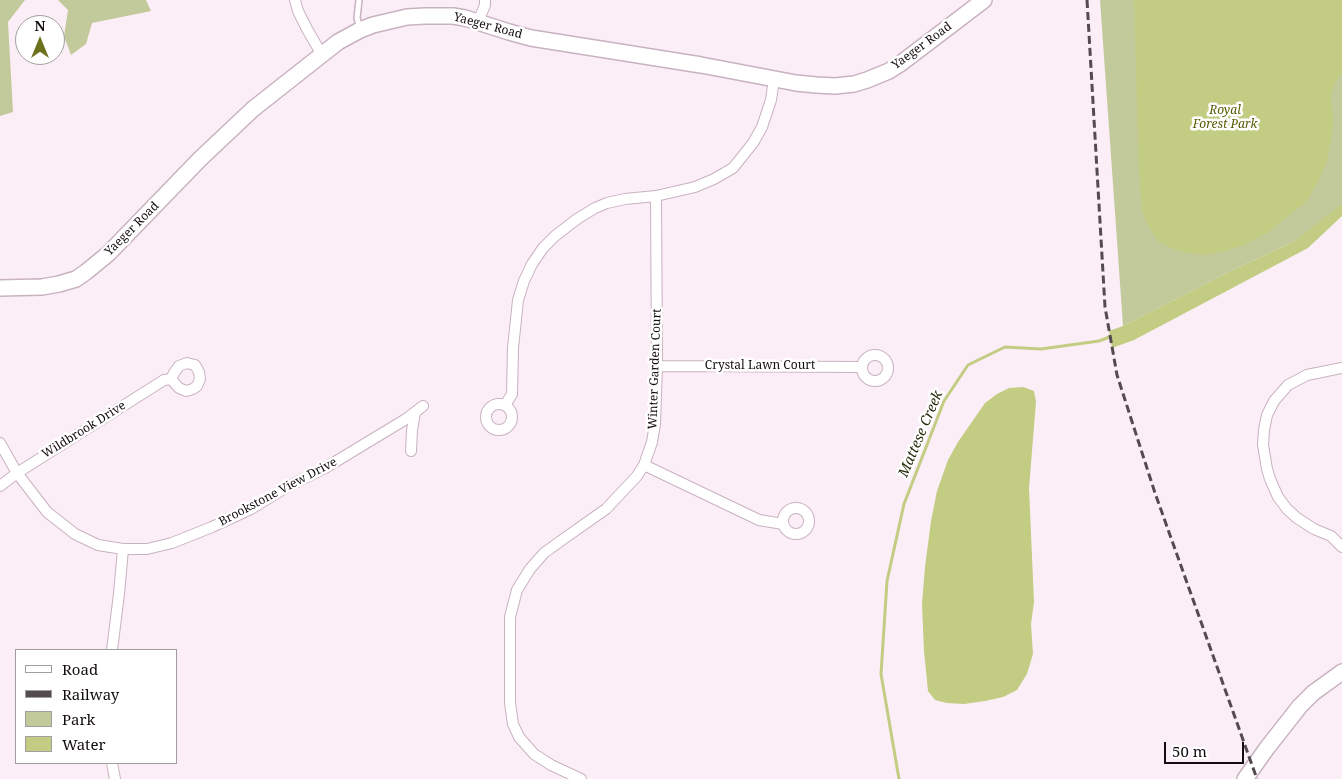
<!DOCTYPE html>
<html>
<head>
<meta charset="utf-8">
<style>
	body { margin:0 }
	#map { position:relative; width:1342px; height:779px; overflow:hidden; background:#fceef7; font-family:"Noto Serif",serif }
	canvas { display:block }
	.legend { position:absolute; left:15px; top:649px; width:162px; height:115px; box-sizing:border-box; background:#fff; border:1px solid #a19e9f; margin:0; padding:6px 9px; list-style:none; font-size:15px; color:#130c10 }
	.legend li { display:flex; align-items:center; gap:10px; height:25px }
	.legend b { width:25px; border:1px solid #a19e9f }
	.north { position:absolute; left:15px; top:15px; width:50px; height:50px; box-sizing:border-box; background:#fff; border:1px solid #a19e9f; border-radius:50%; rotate:0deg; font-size:14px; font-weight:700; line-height:20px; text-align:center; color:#130c10 }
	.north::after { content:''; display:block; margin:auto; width:18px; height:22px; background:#6b721b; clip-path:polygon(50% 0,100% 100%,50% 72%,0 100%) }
	.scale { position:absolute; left:1164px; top:742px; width:80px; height:22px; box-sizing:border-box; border:2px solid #130c10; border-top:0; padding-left:6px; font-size:15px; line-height:18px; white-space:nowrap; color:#130c10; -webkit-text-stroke:4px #fff; paint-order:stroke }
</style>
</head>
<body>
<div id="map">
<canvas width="1342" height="779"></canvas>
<ul class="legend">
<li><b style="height:6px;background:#fff"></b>Road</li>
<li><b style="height:6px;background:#544b51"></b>Railway</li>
<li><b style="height:14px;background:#c2c99a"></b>Park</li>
<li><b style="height:14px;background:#c2cc82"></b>Water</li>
</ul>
<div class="north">N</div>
<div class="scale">50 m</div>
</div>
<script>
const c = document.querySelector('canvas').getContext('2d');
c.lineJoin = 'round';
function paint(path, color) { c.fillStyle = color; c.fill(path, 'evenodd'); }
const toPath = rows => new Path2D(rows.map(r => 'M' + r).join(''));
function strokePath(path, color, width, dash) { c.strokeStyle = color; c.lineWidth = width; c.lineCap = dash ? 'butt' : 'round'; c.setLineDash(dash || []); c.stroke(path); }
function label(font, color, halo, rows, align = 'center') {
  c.font = font + ' "Noto Serif",serif'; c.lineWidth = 5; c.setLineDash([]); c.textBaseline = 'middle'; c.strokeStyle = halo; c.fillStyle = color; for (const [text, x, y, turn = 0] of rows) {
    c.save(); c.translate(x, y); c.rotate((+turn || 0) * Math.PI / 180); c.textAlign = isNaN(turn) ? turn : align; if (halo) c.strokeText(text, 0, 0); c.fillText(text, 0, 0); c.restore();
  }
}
paint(toPath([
	[0,0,25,0,8,22,13,112,0,116],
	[58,0,146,0,151,11,92,23,86,44,71,55,64,36,68,10],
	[1100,0,1342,0,1342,210,1295,241,1229,272,1123,326]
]), '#c2c99a');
paint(toPath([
	[1134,0,1342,0,1342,72,1334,84,1331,99,1333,119,1332,136,1327,161,1317,184,1306,202,1267,233,1244,245,1222,252,1204,255,1187,253,1171,248,1158,241,1148,226,1142,210,1139,172],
	[1342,204,1342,216,1308,248,1134,340,1112,348,1109,331,1123,326,1229,272,1295,241],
	[1023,387,1034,391,1036,402,1029,488,1034,602,1031,624,1033,654,1027,674,1017,690,1003,697,985,701,964,704,947,703,935,700,928,691,924,651,922,604,925,567,931,521,937,491,948,460,958,442,985,403,997,394,1009,388]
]), '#c2cc82');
strokePath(toPath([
	[899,779,881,674,887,581,904,504,944,401,968,365,1005,347,1041,349,1099,341,1112,336]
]), '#c2cc82', 3);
const lane = toPath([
	[359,0,357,18,360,29]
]);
const street = toPath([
	[295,0,298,11,307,29,322,55],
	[478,22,485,5,485,0],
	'862 368a13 13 0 1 1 26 0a13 13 0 1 1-26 0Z',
	[187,363,195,365,199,372,200,379,197,386,193,389,186,391,179,388,171,379,174,373,179,366,187,363],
	[657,366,862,367],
	[1342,368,1307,375,1288,385,1274,401,1267,415,1264,430,1263,445,1267,469,1270,479,1278,497,1287,509,1297,518,1314,529,1331,536,1342,547],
	'486 417a13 13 0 1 1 26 0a13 13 0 1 1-26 0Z',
	[505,405,512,394,513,348,518,300,524,281,532,264,543,248,555,236,577,219,595,208,607,203,625,199,656,196,695,187,714,179,733,168,753,143,762,127,771,100,774,79],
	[0,443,17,473,47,512,75,534,98,545,123,549,147,549,172,543,212,527,251,509,287,487,325,468,406,419,423,406],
	[411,451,412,430,415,413],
	[644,465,759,520,783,524],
	[0,486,17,473,164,380,171,379],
	'783 521a13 13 0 1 1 26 0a13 13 0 1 1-26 0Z',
	[112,650,119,594,123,549],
	[112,763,115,779],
	[581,779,551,765,534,754,519,737,513,724,510,703,510,617,517,590,530,569,544,553,562,540,606,509,637,476,644,465,652,442,655,424,657,366,656,196]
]);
const secondary = toPath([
	[0,288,42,287,59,284,76,279,86,272,108,254,200,159,253,109,338,42,360,30,373,25,407,17,425,16,453,16,465,18,509,32,531,38,701,65,796,83,816,85,835,86,854,84,867,80,889,71,900,64,984,0],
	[1245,779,1267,748,1300,706,1313,693,1342,672]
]);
strokePath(lane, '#c9b2c0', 8);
strokePath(street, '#c9b2c0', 12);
strokePath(secondary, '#c9b2c0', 18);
strokePath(lane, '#fff', 5);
strokePath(street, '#fff', 10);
strokePath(secondary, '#fff', 15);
strokePath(toPath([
	[1087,0,1105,307,1117,375,1155,493,1257,779]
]), '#544b51', 3, [8, 4]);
label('12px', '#130c10', '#fff', [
	["Yaeger Road",488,26,15],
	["Yaeger Road",922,46,-36],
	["Yaeger Road",132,229,-45],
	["Crystal Lawn Court",760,366],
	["Winter Garden Court",655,369,-88],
	["Wildbrook Drive",84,430,-32],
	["Brookstone View Drive",278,492,-28]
]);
label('italic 12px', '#555b02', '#fff', [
	["Royal",1225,111],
	["Forest Park",1225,125]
]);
label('italic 14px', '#292c0c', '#fff', [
	["Mattese Creek",921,434,-67]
]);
</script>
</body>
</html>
